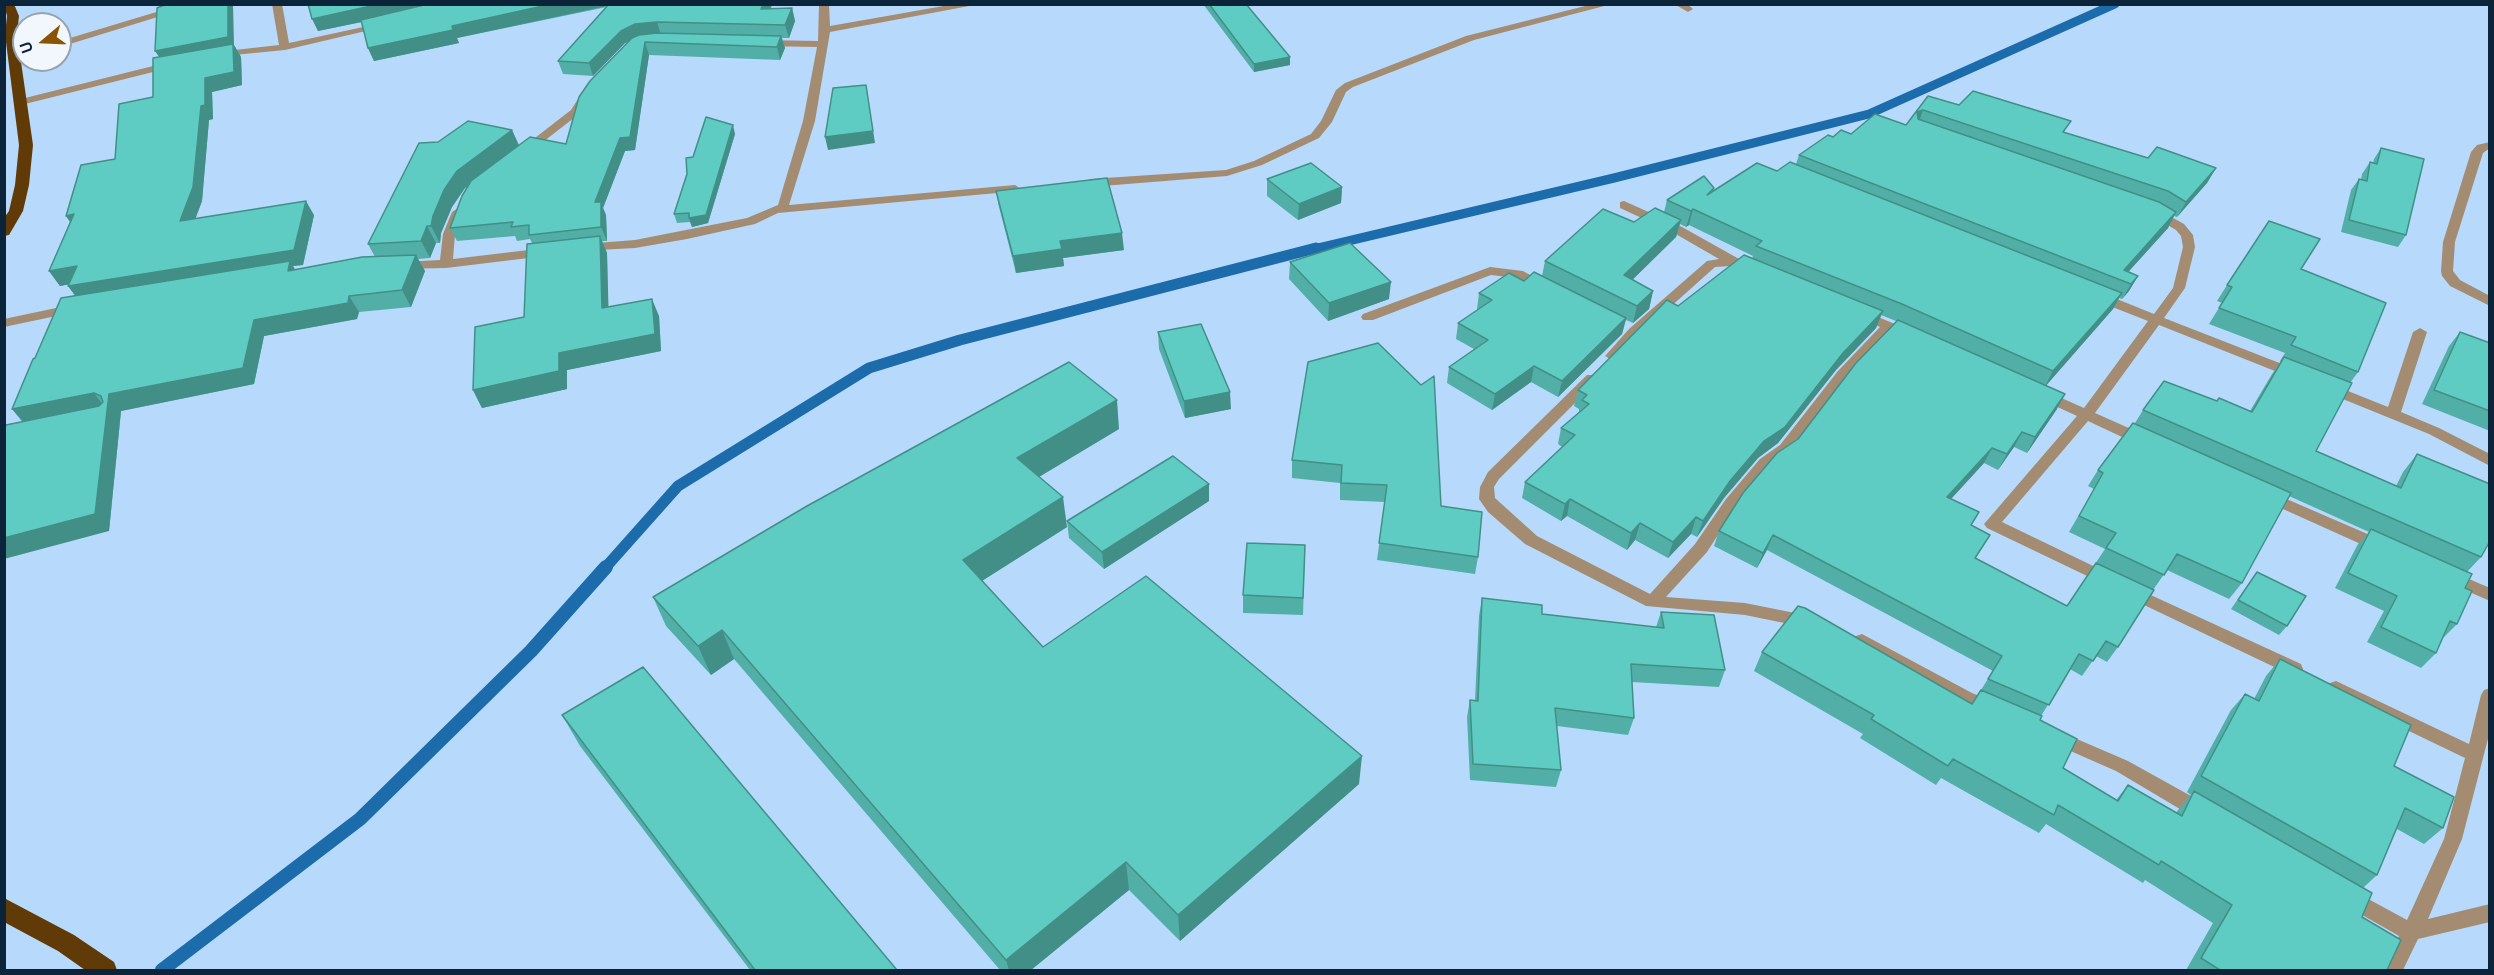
<!DOCTYPE html>
<html>
<head>
<meta charset="utf-8">
<style>
	body { margin:0 }
	#map { position:relative; width:2494px; height:975px; overflow:hidden; background:#b7dafc; font-family:"Space Grotesk",sans-serif }
	canvas { display:block }
	.frame { position:absolute; inset:0; border:6px solid #0c243a; pointer-events:none }
	.north { position:absolute; left:12px; top:12px; width:60px; height:60px; box-sizing:border-box; background:#f1f7fd; border:2px solid #95a3af; border-radius:50%; rotate:251deg; font-size:16px; font-weight:700; line-height:24px; text-align:center; color:#0c243a }
	.north::after { content:''; display:block; margin:auto; width:21px; height:27px; background:#8a5402; clip-path:polygon(50% 0,100% 100%,50% 72%,0 100%) }
</style>
</head>
<body>
<div id="map">
<canvas width="2494" height="975"></canvas>
<div class="frame"></div>
<div class="north">U</div>
</div>
<script>
const c = document.querySelector('canvas').getContext('2d');
c.lineJoin = 'round';
const toPath = rows => new Path2D(rows.map(r => 'M' + r).join(''));
function strokePath(path, color, width, dash) { c.strokeStyle = color; c.lineWidth = width; c.lineCap = dash ? 'butt' : 'round'; c.setLineDash(dash || []); c.stroke(path); }
function paint(path, color) { c.fillStyle = color; c.fill(path, 'evenodd'); }
strokePath(toPath([
	[1310,250,1614,178,1869,114,2115,4]
]), '#1c6bab', 9);
strokePath(toPath([
	[605,568,678,486,869,368,960,340,1316,248]
]), '#1c6bab', 11);
strokePath(toPath([
	[162,970,360,819,531,651,606,567]
]), '#1c6bab', 14);
paint(toPath([
	[183,4,200,4,60,47,60,41,183,4],
	[272,4,282,4,289,43,382,23,387,26,285,50,213,57,212,55,217,52,279,45,272,4],
	[819,4,829,4,830,26,955,4,980,4,830,32,815,121,789,205,1015,185,1021,189,1019,191,778,213,755,224,687,239,635,248,580,251,578,248,580,245,584,244,635,240,747,218,778,205,803,121,817,47,763,46,758,43,763,40,818,41,819,4],
	[1593,4,1612,4,1474,40,1353,87,1346,92,1332,122,1319,138,1262,165,1227,176,1090,187,1084,183,1090,179,1226,170,1254,161,1311,134,1321,121,1336,90,1345,83,1466,36,1593,4],
	[1674,4,1687,4,1693,9,1688,12,1674,4],
	[173,61,178,64,177,66,21,105,16,102,17,100,173,61],
	[587,90,592,93,579,114,530,152,522,152,522,148,571,110,583,91,587,90],
	[2490,142,2490,148,2483,153,2455,242,2453,271,2460,280,2490,296,2490,306,2450,286,2442,276,2441,271,2443,242,2471,152,2477,145,2490,142],
	[1624,201,1682,227,1757,269,1751,273,1731,266,1715,267,1639,335,1617,359,1612,360,1605,356,1629,329,1707,261,1719,259,1674,233,1620,208,1620,202,1624,201],
	[458,208,464,212,455,234,453,259,545,248,551,252,545,256,446,268,398,269,396,266,402,262,440,260,443,234,452,212,458,208],
	[2155,208,2184,224,2193,235,2195,247,2185,288,2164,318,2300,371,2302,374,2300,377,2290,377,2159,325,2095,413,2149,437,2151,441,2149,445,2139,445,2088,421,2002,522,2114,576,2116,580,2114,584,2108,586,1987,528,1984,524,2077,416,2038,398,2036,395,2038,392,2048,392,2084,408,2148,321,2092,299,2091,296,2092,293,2102,293,2154,314,2173,288,2183,247,2181,236,2176,230,2151,215,2151,209,2155,208],
	[1490,267,1523,271,1552,287,1546,291,1516,278,1491,275,1373,320,1363,320,1361,317,1363,314,1490,267],
	[75,304,80,305,82,308,80,311,4,327,4,319,75,304],
	[1859,309,1914,332,1916,335,1909,339,1891,332,1848,377,1790,453,1770,467,1736,507,1707,552,1666,597,1745,603,1815,617,1817,622,1815,627,1809,628,1745,615,1646,606,1525,544,1488,512,1479,499,1480,487,1488,472,1587,375,1597,375,1599,378,1597,381,1499,479,1494,487,1495,498,1537,536,1650,594,1695,544,1726,499,1760,459,1780,445,1838,371,1880,327,1854,316,1852,313,1859,309],
	[2420,328,2427,332,2401,412,2439,428,2490,454,2490,466,2429,434,2323,391,2321,388,2323,385,2333,385,2388,407,2413,332,2420,328],
	[2268,491,2386,542,2388,546,2386,550,2374,550,2263,500,2260,496,2263,492,2268,491],
	[2448,570,2490,588,2490,601,2442,580,2440,576,2442,572,2448,570],
	[2129,585,2301,664,2303,669,2301,674,2295,676,2289,674,2123,595,2121,591,2123,587,2129,585],
	[1862,634,1972,693,1999,704,2002,709,1999,714,1993,716,1960,703,1856,646,1854,641,1856,636,1862,634],
	[2336,681,2469,744,2481,695,2484,690,2490,688,2490,731,2462,839,2428,919,2490,904,2490,922,2418,939,2403,970,2383,970,2399,936,2343,904,2340,898,2343,892,2350,889,2407,920,2444,839,2465,758,2330,693,2327,688,2330,683,2336,681],
	[2056,730,2128,761,2209,806,2211,812,2209,818,2202,820,2195,818,2116,771,2050,742,2047,737,2050,732,2056,730]
]), '#a48c73');
paint(toPath([
	[4,4,14,4,19,16,17,34,33,145,29,185,23,211,9,235,4,236,4,218,9,211,15,185,19,145,5,34,7,16,4,4],
	[4,898,74,935,114,962,117,970,85,970,58,951,4,922,4,898]
]), '#613b07');
paint(toPath([
	[308,4,772,4,771,9,792,8,795,21,789,38,782,38,785,48,780,60,649,55,635,150,625,151,603,208,606,215,607,241,602,241,607,253,608,307,659,316,661,351,567,370,567,389,482,408,473,390,524,317,532,243,530,239,517,241,515,236,457,241,450,228,468,186,465,188,452,207,441,233,440,243,436,243,430,258,418,259,425,271,411,307,359,312,357,319,264,336,254,384,121,411,109,531,12,409,35,358,76,296,68,286,69,284,60,286,49,271,70,222,66,216,115,159,234,45,241,57,242,85,212,92,213,119,209,120,202,201,195,219,314,215,303,265,293,266,295,270,375,257,368,244,438,142,512,130,519,145,566,144,628,42,625,43,593,76,563,74,558,61,607,7,457,38,459,43,374,61,368,48,362,22,318,31],
	[1203,4,1246,4,1290,65,1254,72],
	[1928,96,1959,105,2065,133,2148,158,2216,168,2207,183,2177,217,2174,216,2168,228,2128,272,2138,276,2129,291,2122,299,2119,298,2113,309,2046,385,2057,409,2027,453,2014,447,1998,470,1984,463,1951,499,1972,526,1990,535,1976,558,2067,606,2105,549,2069,532,2094,489,2088,486,2098,470,2135,423,2143,410,2217,401,2250,411,2272,374,2281,362,2280,361,2285,353,2209,324,2222,303,2217,301,2227,285,2301,269,2358,372,2350,383,2316,451,2396,486,2403,472,2417,454,2481,557,2467,572,2457,624,2442,639,2436,653,2421,668,2367,642,2384,611,2335,588,2358,544,2369,532,2289,496,2242,583,2229,599,2167,570,2153,590,2118,647,2107,662,2096,656,2082,676,2070,669,2041,716,2040,720,2063,768,2116,800,2128,785,2176,813,2178,810,2191,795,2187,792,2231,710,2245,694,2254,699,2266,676,2280,659,2394,766,2443,828,2424,844,2397,829,2377,875,2363,888,2362,917,2387,970,2186,970,2213,923,2145,880,2143,883,2046,824,2039,833,1941,778,1936,785,1860,738,1863,734,1754,671,1762,652,1972,704,1993,671,1767,550,1757,568,1714,546,1719,531,1798,439,1896,321,1881,315,1876,328,1836,370,1778,443,1758,458,1724,498,1697,537,1691,534,1668,558,1635,540,1627,550,1567,516,1561,521,1522,498,1525,482,1562,447,1558,444,1561,428,1579,413,1579,409,1574,406,1578,390,1678,306,1752,259,1753,256,1689,225,1686,227,1680,224,1676,237,1632,280,1653,291,1649,309,1633,323,1626,320,1622,334,1558,397,1531,382,1492,410,1447,383,1449,367,1474,349,1456,339,1458,323,1478,310,1477,309,1479,293,1542,276,1545,261,1634,222,1664,212,1667,200,1714,191,1777,171,1796,164,1799,155,1833,137,1906,125],
	[735,134,708,223,692,227,690,222,677,223,674,214],
	[2381,148,2406,235,2398,247,2341,232,2351,190,2359,179,2361,180,2362,174,2370,162,2373,163,2374,159],
	[1267,179,1342,187,1341,203,1298,220,1267,196],
	[996,191,1124,250,1063,258,1064,266,1016,273,999,207],
	[1290,262,1389,299,1328,321,1289,279],
	[1158,332,1231,409,1185,418,1159,349],
	[2460,332,2490,343,2490,431,2422,404,2449,346],
	[1308,362,1441,506,1478,557,1475,574,1377,560,1385,502,1340,500,1340,483,1292,478,1292,460],
	[1119,429,1039,477,1067,527,982,581,1043,647,1359,784,1180,941,1129,890,1031,970,1000,970,734,659,711,675,666,626,653,597],
	[1209,501,1104,569,1069,538,1067,521],
	[1305,545,1303,615,1243,613,1243,595],
	[2257,572,2287,626,2279,635,2231,609],
	[1482,598,1542,614,1656,627,1661,612,1725,670,1719,687,1632,682,1634,718,1628,735,1557,726,1561,770,1556,787,1470,780,1467,717,1470,700,1475,700,1479,616],
	[562,715,897,970,750,970,580,746]
]), '#52afa8');
paint(toPath([
	[228,4,233,4,234,45,241,57,242,85,212,92,213,119,209,120,202,201,189,236,180,221,162,61,155,51],
	[380,4,447,4,318,31,312,19],
	[552,4,616,4,457,38,459,43,374,61,368,48,452,26],
	[763,4,772,4,765,21,761,9],
	[792,8,795,21,789,38,785,25],
	[657,22,661,35,639,37,625,43,593,76,589,63,621,31,635,24],
	[781,36,785,48,780,60,777,47],
	[645,42,649,55,635,150,625,151,603,208,606,215,607,241,601,227,595,202],
	[1290,57,1290,65,1254,72,1254,64],
	[866,85,875,143,828,150,825,137],
	[1923,110,1918,125,1917,112],
	[733,125,735,134,708,223,692,227,689,218],
	[512,130,519,146,465,188,452,207,441,233,440,243,431,226,433,216,444,190,457,171],
	[2216,168,2207,183,2177,217,2186,202],
	[1342,187,1341,203,1298,220,1299,204],
	[306,201,314,215,303,265,293,266,300,278,79,301,68,286],
	[1693,209,1689,225,1686,227,1691,211],
	[2176,212,2168,228,2121,280,2124,270],
	[74,214,76,230,66,216],
	[1681,220,1676,237,1620,292,1624,275],
	[427,226,436,243,430,258,421,241],
	[1122,233,1124,250,1063,258,1064,266,1016,273,1013,256,1060,241],
	[600,236,607,253,609,326,602,308],
	[416,255,425,271,411,307,402,290],
	[77,266,88,281,60,286,49,271],
	[2138,276,2129,291,2122,299,2131,284],
	[1391,282,1389,299,1328,321,1329,303],
	[1653,291,1649,309,1633,323,1637,306],
	[2122,293,2113,309,2044,388,2053,371],
	[349,296,359,312,357,319,264,336,254,384,121,411,109,531,4,559,4,538,109,394,254,320],
	[652,299,659,316,661,351,567,370,567,389,482,408,473,390,559,353],
	[1883,311,1876,328,1836,370,1778,443,1758,458,1724,498,1697,537,1703,521,1730,481,1764,441,1843,353],
	[1626,318,1622,334,1558,397,1562,381],
	[1534,366,1531,382,1492,410,1495,394],
	[1230,392,1231,409,1185,418,1184,401],
	[94,393,107,410,27,426,12,409],
	[2065,394,2057,409,2027,453,2035,437],
	[1117,400,1119,429,1022,487,1017,458],
	[2022,432,2014,447,1998,470,2007,454],
	[1992,448,1984,463,1939,512,1947,497],
	[1209,484,1209,501,1104,569,1102,552],
	[1063,497,1067,527,969,589,963,560],
	[1570,499,1567,516,1561,521,1565,504],
	[1696,517,1691,534,1668,558,1673,542],
	[1640,523,1635,540,1627,550,1631,533],
	[1773,535,1767,550,1757,568,1763,553],
	[722,630,734,659,711,675,698,646],
	[1362,756,1359,784,1180,941,1178,915],
	[1126,862,1129,890,1031,970,1009,970,1006,960]
]), '#428f88');
const building = toPath([
	[167,4,228,4,228,37,155,51,157,8,167,4],
	[308,4,380,4,312,19,308,4],
	[428,4,552,4,452,26,453,30,368,48,361,20,428,4],
	[609,4,763,4,761,9,792,8,785,25,657,22,635,24,621,31,589,63,558,61,609,4],
	[1209,4,1246,4,1290,57,1254,64,1209,4],
	[657,33,781,36,777,47,645,42,630,137,620,138,595,202,601,202,601,227,529,235,529,225,511,227,513,222,450,228,462,196,471,181,530,137,566,144,579,97,590,81,632,38,639,35,657,33],
	[233,44,234,72,205,78,205,105,201,106,193,187,180,221,306,201,294,250,68,286,77,266,49,271,74,214,66,216,81,165,115,159,119,104,153,97,153,58,233,44],
	[866,85,873,131,825,137,833,88,866,85],
	[1973,91,2071,121,2063,132,2148,158,2157,147,2216,168,2186,202,2168,191,1923,110,1917,112,1918,119,2159,202,2176,212,2124,270,2138,276,2131,284,1799,155,1828,135,1833,137,1841,130,1851,134,1875,114,1906,125,1928,96,1959,105,1973,91],
	[706,117,733,125,706,215,689,218,689,213,674,214,687,174,686,158,693,157,706,117],
	[468,121,512,130,457,171,444,190,433,216,431,226,427,226,421,241,368,244,419,143,438,142,468,121],
	[2381,148,2424,159,2406,235,2349,220,2359,179,2367,181,2370,162,2377,164,2381,148],
	[1790,162,2122,293,2053,371,1902,304,1756,246,1762,241,1693,209,1691,211,1667,200,1704,176,1714,188,1707,195,1757,163,1777,171,1790,162],
	[1311,163,1342,187,1299,204,1267,179,1311,163],
	[1107,178,1122,233,1060,241,1062,249,1013,256,996,191,1107,178],
	[1655,208,1681,220,1624,275,1653,291,1637,306,1545,261,1603,209,1634,222,1655,208],
	[2269,221,2320,239,2301,269,2386,303,2358,372,2291,345,2296,337,2219,308,2232,287,2227,285,2269,221],
	[600,236,602,308,652,299,655,334,559,353,559,371,473,390,475,327,524,317,527,244,600,236],
	[1350,243,1391,282,1329,303,1290,262,1350,243],
	[416,255,402,290,349,296,348,303,254,320,243,368,109,394,95,514,4,538,4,430,6,425,99,406,103,402,101,396,94,393,12,409,33,359,35,358,61,298,290,261,288,271,362,257,416,255],
	[1744,255,1883,311,1843,353,1785,427,1764,441,1730,481,1703,521,1696,517,1673,542,1640,523,1631,533,1570,499,1565,504,1525,482,1575,435,1561,428,1589,404,1582,400,1587,395,1578,390,1667,300,1678,306,1744,255],
	[1534,272,1626,318,1562,381,1534,366,1495,394,1449,367,1488,340,1458,323,1492,300,1479,293,1509,273,1524,281,1534,272],
	[1898,320,2065,394,2035,437,2022,432,2007,454,1992,448,1947,497,1979,512,1971,525,1990,535,1975,558,2067,606,2096,563,2154,590,2118,647,2106,641,2093,661,2079,654,2049,705,1988,679,2002,656,1773,535,1763,553,1719,531,1743,493,1777,453,1798,439,1856,363,1898,320],
	[1201,324,1230,392,1184,401,1158,332,1201,324],
	[2460,332,2490,343,2490,411,2434,390,2460,332],
	[1378,343,1421,385,1434,376,1441,506,1482,512,1478,557,1379,543,1387,485,1341,483,1342,465,1292,460,1308,362,1378,343],
	[2284,357,2352,383,2316,451,2401,488,2417,454,2490,484,2490,541,2481,557,2143,410,2164,381,2217,401,2219,398,2252,412,2284,357],
	[1069,362,1117,400,1017,458,1063,497,963,560,1043,647,1146,576,1362,756,1178,915,1126,862,1006,960,722,630,698,646,653,597,807,506,1069,362],
	[2133,423,2291,493,2242,583,2177,554,2164,575,2106,548,2116,533,2079,516,2103,473,2098,470,2133,423],
	[1173,456,1209,484,1102,552,1067,521,1173,456],
	[2371,529,2472,574,2465,588,2472,591,2457,624,2450,621,2436,653,2381,627,2397,596,2348,573,2371,529],
	[1247,543,1305,545,1303,598,1243,595,1247,543],
	[2257,572,2306,596,2287,626,2238,600,2257,572],
	[1482,598,1542,605,1542,614,1664,628,1661,612,1714,615,1725,670,1631,664,1634,718,1555,708,1561,770,1473,764,1470,700,1478,701,1482,598],
	[1798,606,1805,608,1972,704,1981,690,2042,716,2040,720,2077,739,2063,768,2118,801,2128,785,2182,816,2194,791,2372,893,2362,917,2401,940,2387,970,2220,970,2201,958,2232,905,2161,861,2159,865,2058,805,2054,815,1953,759,1948,766,1871,719,1874,715,1762,652,1798,606],
	[2280,659,2411,725,2394,766,2454,797,2443,828,2405,808,2377,875,2201,776,2245,694,2259,701,2280,659],
	[643,667,897,970,755,970,562,715,643,667]
]);
paint(building, '#5fccc3');
strokePath(building, '#428f88', 1.5);
</script>
</body>
</html>
